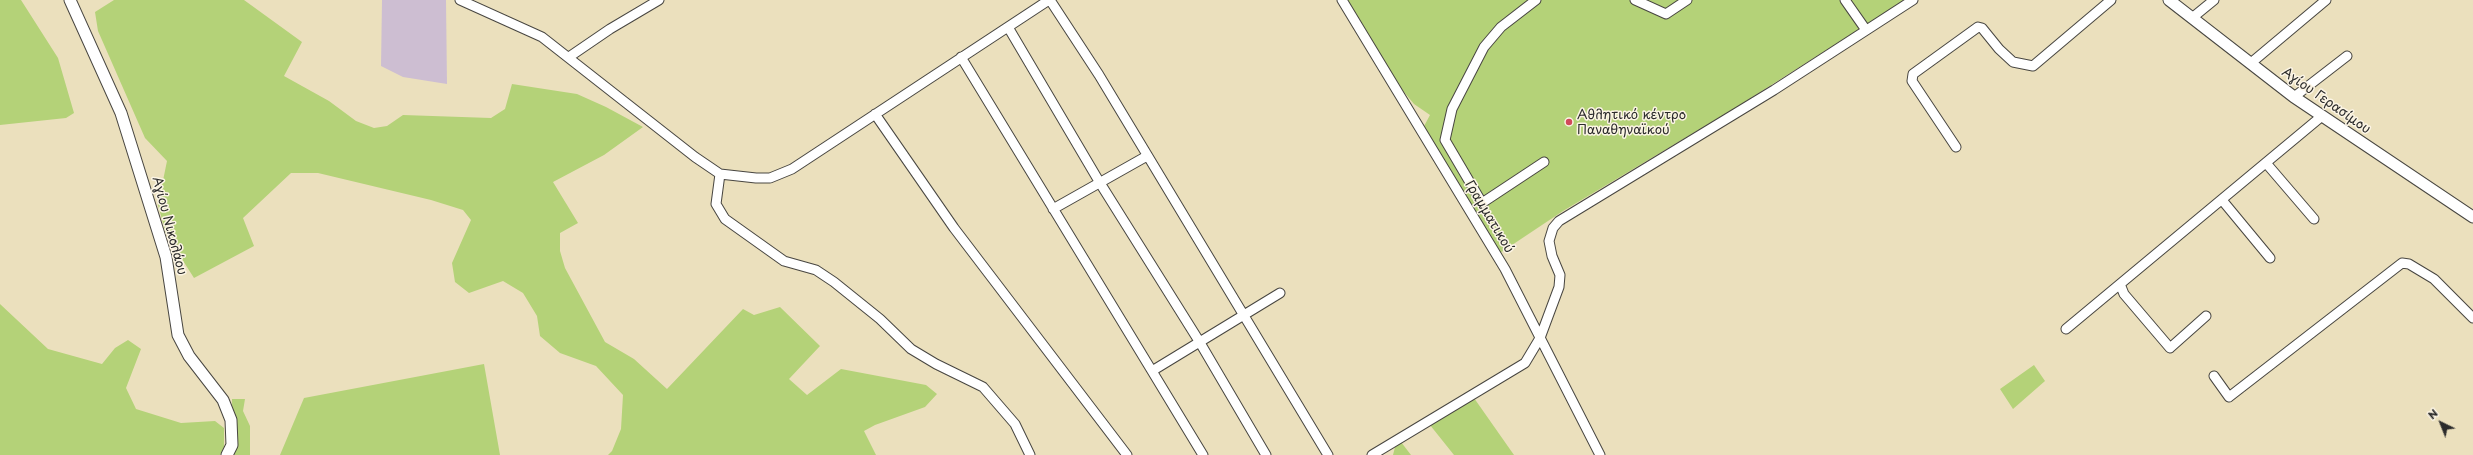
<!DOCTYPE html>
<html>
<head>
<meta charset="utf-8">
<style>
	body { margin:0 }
	#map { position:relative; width:2473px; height:455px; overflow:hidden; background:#ebe0bd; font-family:"Playpen Sans",sans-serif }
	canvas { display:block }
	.north { position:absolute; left:2421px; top:403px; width:40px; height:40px; -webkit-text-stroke:3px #fcf5e5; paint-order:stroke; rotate:317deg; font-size:11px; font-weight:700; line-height:16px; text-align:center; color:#2b2b2b }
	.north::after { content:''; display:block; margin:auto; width:14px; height:18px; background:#2b2b2b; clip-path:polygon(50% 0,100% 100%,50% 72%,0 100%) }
</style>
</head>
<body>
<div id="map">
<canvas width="2473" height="455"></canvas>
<div class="north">N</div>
</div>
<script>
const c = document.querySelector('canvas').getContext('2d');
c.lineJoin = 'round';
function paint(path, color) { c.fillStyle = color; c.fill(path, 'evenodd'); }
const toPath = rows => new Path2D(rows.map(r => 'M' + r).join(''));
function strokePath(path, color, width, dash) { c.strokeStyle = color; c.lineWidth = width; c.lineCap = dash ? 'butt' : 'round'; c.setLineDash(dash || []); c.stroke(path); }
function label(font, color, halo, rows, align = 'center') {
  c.font = font + ' "Playpen Sans",sans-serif'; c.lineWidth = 3; c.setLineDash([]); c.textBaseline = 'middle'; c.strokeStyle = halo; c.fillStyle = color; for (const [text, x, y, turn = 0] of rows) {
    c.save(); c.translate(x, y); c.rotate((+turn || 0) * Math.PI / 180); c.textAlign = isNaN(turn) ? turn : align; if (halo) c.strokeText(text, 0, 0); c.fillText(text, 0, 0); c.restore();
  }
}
paint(toPath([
	[382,0,446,0,447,84,403,77,381,66]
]), '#cdbed2');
paint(toPath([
	[0,0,21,0,58,58,74,113,66,118,0,125],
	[114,0,244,0,302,42,284,76,329,101,356,121,374,128,387,126,403,115,491,118,505,109,512,84,577,94,606,107,643,127,604,155,553,182,578,223,560,233,560,251,565,268,605,342,634,359,667,389,743,309,754,315,780,307,820,346,789,379,807,395,841,369,926,385,937,394,925,407,875,425,864,431,876,455,608,455,612,451,621,429,623,395,596,366,560,353,540,336,537,316,523,293,503,281,469,293,455,282,452,263,471,220,463,210,431,200,318,173,291,173,243,218,254,246,194,278,166,234,158,205,167,161,145,138,98,31,95,12],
	[1346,0,1905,0,1735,108,1563,211,1500,253,1423,128,1430,115,1414,104,1394,80],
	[0,304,48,349,102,364,115,348,128,340,141,349,126,388,136,409,181,423,215,421,224,428,224,447,220,455,0,455],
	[484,364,500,455,280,455,304,398],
	[2034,365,2045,381,2013,409,2000,389],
	[1474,398,1514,455,1454,455,1430,425],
	[232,399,245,399,243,411,250,426,250,455,233,455],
	[1401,442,1411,455,1393,455,1395,447]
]), '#b4d278');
const minor = toPath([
	[460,0,542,37,695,157,720,174,756,178,770,178,792,169,1049,0],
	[1050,0,1099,75,1328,455],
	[1342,0,1505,269,1600,455],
	[1536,0,1501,27,1484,47,1452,109,1445,140,1482,203,1544,162],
	[1635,0,1666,14,1687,0],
	[1845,0,1866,30],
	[2192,18,2214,0],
	[1008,27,1100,183,1199,341,1266,455],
	[569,57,610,29,659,0],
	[961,57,1152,371],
	[2251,63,2326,0],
	[2294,97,2347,56],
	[875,114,954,228,1127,455],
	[1956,147,1912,81,1913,74,1978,27,1982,28,1999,49,2013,62,2033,66,2111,0],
	[2266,163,2314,219],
	[720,174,716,204,725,219,784,261,816,270,834,282,880,319,911,349,936,364,983,387,1015,424,1030,455],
	[2222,200,2270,258],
	[1053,209,1147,156],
	[2120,284,2124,294,2170,348,2206,316],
	[2066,329,2322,116],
	[2214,376,2229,397,2402,263,2409,264,2434,279,2473,318],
	[1203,455,1152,371,1280,293],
	[1372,455,1525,363,1540,338,1559,287,1560,275,1552,256,1549,241,1553,228,1559,221,1774,90,1913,0]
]);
const tertiary = toPath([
	[70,0,121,113,166,257,178,335,189,356,223,400,231,420,232,445,227,455],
	[2169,0,2294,97,2473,217]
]);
strokePath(minor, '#484641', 11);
strokePath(tertiary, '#484641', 13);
strokePath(minor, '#fff', 9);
strokePath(tertiary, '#fff', 11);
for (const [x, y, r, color] of [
	[1569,122,4,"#d1495b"]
]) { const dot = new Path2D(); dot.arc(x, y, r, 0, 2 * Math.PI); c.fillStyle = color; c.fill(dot); strokePath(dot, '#fcf5e5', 1.5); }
label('13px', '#2b2b2b', '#fcf5e5', [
	["Αγίου Γερασίμου",2326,101,35],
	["Γραμματικού",1489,217,59],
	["Αγίου Νικολάου",169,226,75]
]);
label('13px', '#2b2b2b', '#fcf5e5', [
	["Αθλητικό κέντρο",1577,115],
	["Παναθηναϊκού",1577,130]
], 'left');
</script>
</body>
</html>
